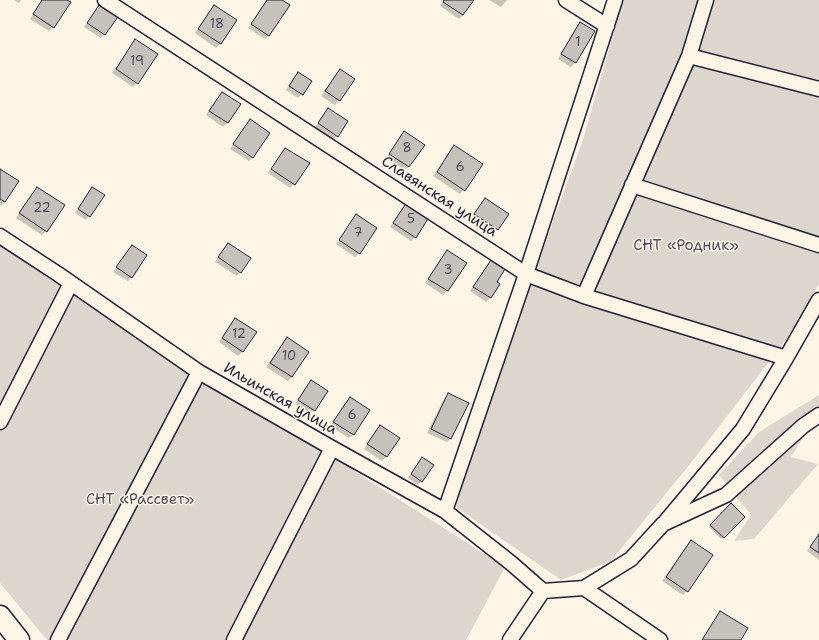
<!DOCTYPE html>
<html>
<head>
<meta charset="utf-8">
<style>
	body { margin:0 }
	canvas { display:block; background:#fcf5e5 }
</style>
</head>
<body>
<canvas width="819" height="640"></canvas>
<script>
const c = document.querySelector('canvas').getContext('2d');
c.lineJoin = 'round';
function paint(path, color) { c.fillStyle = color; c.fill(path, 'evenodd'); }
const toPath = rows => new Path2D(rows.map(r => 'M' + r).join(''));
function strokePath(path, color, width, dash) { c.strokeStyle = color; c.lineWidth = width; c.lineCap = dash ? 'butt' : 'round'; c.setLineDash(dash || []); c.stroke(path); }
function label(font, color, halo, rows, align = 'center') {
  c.font = font + ' "Shantell Sans",sans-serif'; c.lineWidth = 3; c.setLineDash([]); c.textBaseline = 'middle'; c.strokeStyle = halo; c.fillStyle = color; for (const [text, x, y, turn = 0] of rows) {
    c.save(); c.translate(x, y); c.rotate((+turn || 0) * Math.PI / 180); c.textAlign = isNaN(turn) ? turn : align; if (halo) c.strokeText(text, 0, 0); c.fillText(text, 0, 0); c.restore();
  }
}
paint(toPath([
	[623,0,819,0,819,284,788,337,694,459,611,561,561,580,456,507,493,384,583,140],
	[0,244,321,450,505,567,466,640,47,640,0,583],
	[819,395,819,413,791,457,818,464,754,539,734,541,751,515,719,475,759,432]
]), '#dcd6cc');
paint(toPath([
	[14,0,21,0,19,3],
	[42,0,65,0,69,3,53,27,49,31,30,19],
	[266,0,280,0,269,36,265,39,248,28],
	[444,0,472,0,463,15,459,19,440,6],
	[489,0,507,0,501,7],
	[102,3,105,34,101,38,84,27,98,7],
	[214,6,235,20,220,44,216,48,195,33,210,10],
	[580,23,594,31,575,63,571,67,558,59,576,27],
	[132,44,137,83,133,87,112,73],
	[340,70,354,79,339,101,335,105,321,96,336,74],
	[298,73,310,82,302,94,298,98,286,90,294,77],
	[222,93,239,105,227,123,223,127,206,115,218,97],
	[328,109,337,136,333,140,315,128,324,113],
	[250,121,253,157,249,161,230,149,246,125],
	[404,132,409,166,405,170,386,158,400,136],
	[454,146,464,190,460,194,433,176,450,150],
	[285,149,294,184,290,188,268,173,281,153],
	[0,170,5,202,1,206,0,205],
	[37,188,46,231,42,235,16,218,33,192],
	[92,188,89,216,86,220,75,213,88,192],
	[485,200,497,229,493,233,471,218,481,204],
	[407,204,415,237,411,241,390,227,403,207],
	[353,219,359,253,355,257,336,244],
	[228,244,240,272,237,276,215,262,224,248],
	[132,246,132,277,128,281,113,272,128,250],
	[448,251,465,263,447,291,443,295,425,283,444,255],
	[491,261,496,282,499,284,490,298,486,302,470,291,487,265],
	[235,319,255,332,242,352,238,356,219,342,231,323],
	[287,338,308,352,292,377,288,381,266,367,283,342],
	[311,381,314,410,310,414,295,404,307,385],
	[448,395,451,438,447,442,427,433,444,399],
	[350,398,369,411,353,435,349,438,330,426,346,402],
	[380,427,398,438,386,457,382,461,364,449,376,430],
	[422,458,422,481,418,485,408,478,418,462],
	[731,505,744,517,721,539,709,527],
	[819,534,819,560,807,551],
	[691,541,687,591,683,595,662,581,687,545]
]), '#0003');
const building = toPath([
	[42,0,67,0,71,2,54,28,33,14,42,0],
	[267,0,282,0,290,5,269,36,251,24,267,0],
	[444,0,474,0,463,15,443,2,444,0],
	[101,2,120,14,105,35,87,23,101,2],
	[214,5,237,20,221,44,198,29,214,5],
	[580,22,595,31,576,63,561,54,580,22],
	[135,39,158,54,138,84,116,69,135,39],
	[340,69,355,79,340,101,325,91,340,69],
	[298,72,312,81,303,95,289,86,298,72],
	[222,92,241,104,228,123,209,111,222,92],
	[328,108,348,121,338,137,318,123,328,108],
	[250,119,270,133,253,158,233,144,250,119],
	[404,131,425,145,409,167,389,154,404,131],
	[454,145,483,164,465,191,437,172,454,145],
	[285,148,310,163,295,185,271,169,285,148],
	[0,169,19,181,5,202,0,199,0,169],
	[37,187,65,205,47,232,19,213,37,187],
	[92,187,105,195,90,217,78,209,92,187],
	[485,198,509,214,498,230,474,214,485,198],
	[407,202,429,217,416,238,393,223,407,202],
	[356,214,377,228,360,254,339,240,356,214],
	[228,243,251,258,241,273,218,257,228,243],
	[132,245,147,255,132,278,116,267,132,245],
	[447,250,467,263,448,291,428,279,447,250],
	[491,260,505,269,497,282,500,284,491,298,473,287,491,260],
	[235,318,257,332,243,352,222,338,235,318],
	[287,337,309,352,292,377,270,363,287,337],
	[311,380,328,391,315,411,298,400,311,380],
	[448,393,469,403,451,439,431,429,448,393],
	[350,397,370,410,354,435,333,422,350,397],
	[380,425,400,438,387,457,367,444,380,425],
	[422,457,434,465,422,482,411,474,422,457],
	[731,503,745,517,724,538,710,525,731,503],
	[819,534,819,553,810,547,819,534],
	[691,540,713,555,688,592,666,577,691,540],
	[720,611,748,628,741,640,702,640,720,611]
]);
paint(building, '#c6c1bb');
strokePath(building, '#22223b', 1);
const minor = toPath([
	[105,0,526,274,584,296,786,358],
	[566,0,607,26],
	[689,56,819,89],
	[632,185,819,245],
	[0,236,58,274,199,372,332,448,445,511,511,563,543,591],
	[584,296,689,56,706,0],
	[0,422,71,283],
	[445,511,526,274,615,0],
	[666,521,743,429,786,358,819,300],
	[584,588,631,559,663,524,726,495,803,426,819,415],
	[543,591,584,588,660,640],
	[58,640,199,372],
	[234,640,332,448],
	[510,640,543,591]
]);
const secondary = toPath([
	[0,616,19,640]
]);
strokePath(minor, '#22223b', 17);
strokePath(secondary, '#22223b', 23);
strokePath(minor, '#fcf5e5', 14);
strokePath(secondary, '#fcf5e5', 20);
label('13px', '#4b4a5b', null, [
	["18",217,25],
	["1",578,43],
	["19",137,62],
	["8",407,149],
	["6",460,168],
	["22",42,209],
	["5",411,220],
	["7",358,234],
	["3",448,271],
	["12",239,335],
	["10",289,357],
	["6",352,416]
]);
label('15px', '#22223b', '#fcf5e5', [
	["Славянская улица",439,197,33],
	["Ильинская улица",280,399,30]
]);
label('15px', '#504f5f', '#fcf5e5', [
	["СНТ «Родник»",686,246],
	["СНТ «Рассвет»",140,500]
]);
</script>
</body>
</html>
